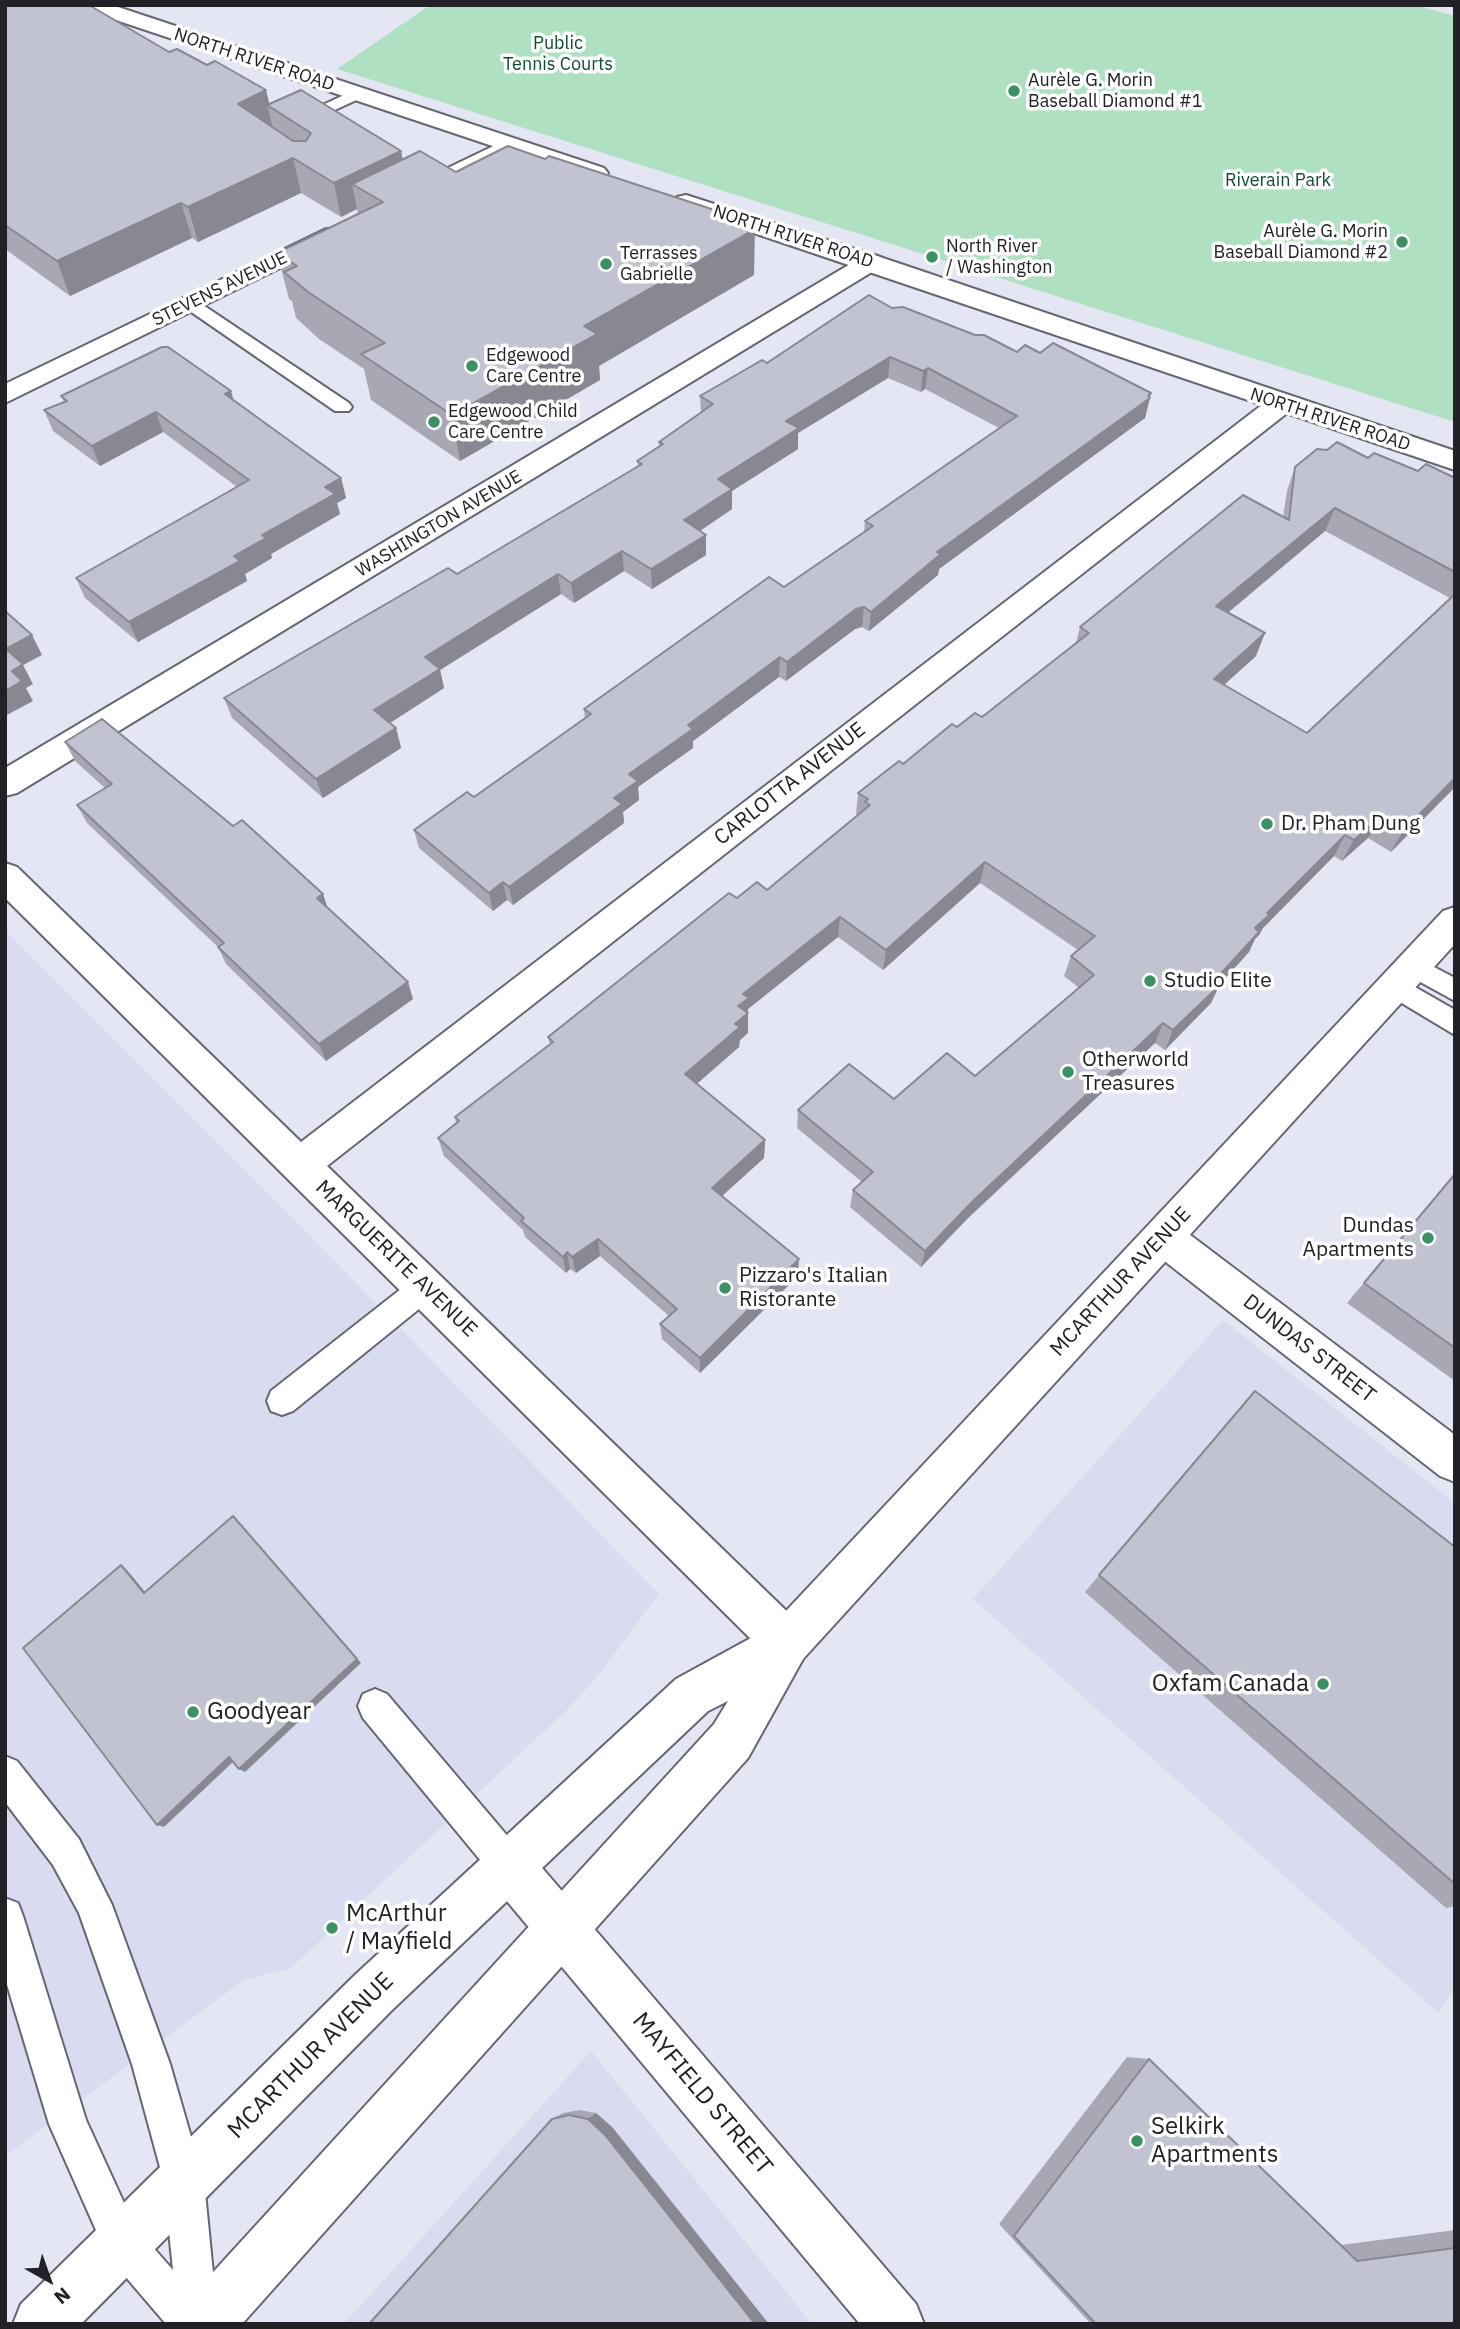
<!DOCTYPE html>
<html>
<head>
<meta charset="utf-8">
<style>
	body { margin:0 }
	#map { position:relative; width:1460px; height:2329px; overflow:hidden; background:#e5e6f4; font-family:"IBM Plex Sans",sans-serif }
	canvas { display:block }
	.frame { position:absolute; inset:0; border:7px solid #212126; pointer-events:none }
	.north { position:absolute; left:14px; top:2245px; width:70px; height:70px; -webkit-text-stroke:5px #fff; paint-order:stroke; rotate:140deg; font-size:19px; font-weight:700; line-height:28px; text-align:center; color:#212126 }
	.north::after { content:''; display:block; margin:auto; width:24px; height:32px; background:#212126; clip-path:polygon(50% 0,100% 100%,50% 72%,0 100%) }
</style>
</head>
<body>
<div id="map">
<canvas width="1460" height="2329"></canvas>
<div class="frame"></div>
<div class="north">N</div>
</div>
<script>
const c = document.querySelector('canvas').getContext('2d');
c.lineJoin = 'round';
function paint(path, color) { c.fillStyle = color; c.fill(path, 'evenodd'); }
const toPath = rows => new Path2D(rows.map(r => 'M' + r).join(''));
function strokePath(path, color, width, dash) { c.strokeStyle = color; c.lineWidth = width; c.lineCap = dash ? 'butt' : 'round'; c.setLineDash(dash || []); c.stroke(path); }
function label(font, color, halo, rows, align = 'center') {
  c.font = font + ' "IBM Plex Sans",sans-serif'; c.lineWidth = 7; c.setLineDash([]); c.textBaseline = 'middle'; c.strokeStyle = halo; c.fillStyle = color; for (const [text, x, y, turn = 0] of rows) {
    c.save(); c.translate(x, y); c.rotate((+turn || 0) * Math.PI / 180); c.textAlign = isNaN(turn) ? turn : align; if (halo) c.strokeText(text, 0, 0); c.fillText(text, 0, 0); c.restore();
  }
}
paint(toPath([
	[5,930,288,1213,659,1594,597,1677,569,1708,291,1968,244,1980,5,2156],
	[1223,1320,1455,1503,1455,1988,1438,2013,973,1599],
	[591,2051,812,2324,344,2324]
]), '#d9dbf0');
paint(toPath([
	[430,5,1415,5,1455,16,1455,422,337,69]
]), '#b0e0c2');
const lane = toPath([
	[357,89,365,94,363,97,300,126,288,126,286,122,357,89],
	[191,297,349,403,352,407,349,411,335,411,184,307,182,303,184,299,191,297],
	[1413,956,1455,978,1455,1001,1404,973,1400,966,1404,959,1413,956],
	[1394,975,1455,1010,1455,1035,1385,993,1381,986,1385,979,1394,975],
	[425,1274,435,1278,440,1287,435,1296,293,1411,282,1415,271,1411,267,1401,271,1391,415,1278,425,1274],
	[375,1689,387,1694,521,1852,526,1865,521,1878,508,1883,495,1878,363,1718,358,1706,363,1694,375,1689],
	[5,1756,17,1761,79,1839,112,1905,170,2064,204,2182,218,2324,166,2324,107,2255,49,2124,5,1978,5,1898,18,1903,23,1916,86,2120,135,2227,173,2270,164,2182,132,2064,79,1913,53,1865,5,1802,5,1756]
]);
const street = toPath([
	[510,138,518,140,522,145,518,150,416,201,408,203,400,201,396,196,400,191,510,138],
	[326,229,335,231,338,236,335,241,5,403,5,384,326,229],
	[871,254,880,257,884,262,880,267,17,793,5,796,5,768,862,257,871,254],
	[1281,396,1291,398,1295,404,1291,410,327,1166,803,1627,810,1643,803,1659,787,1666,771,1659,5,898,5,863,17,867,301,1142,1271,398,1281,396],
	[1163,1219,1177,1225,1455,1435,1455,1482,1440,1476,1149,1249,1143,1237,1149,1225,1163,1219],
	[508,1841,525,1848,916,2304,924,2324,860,2324,491,1882,484,1865,491,1848,508,1841]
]);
const secondary = toPath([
	[80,5,112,5,604,168,608,173,604,178,588,178,83,9,80,5],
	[686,195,880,257,1455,451,1455,470,677,207,674,202,677,197,686,195],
	[1455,907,1455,944,803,1659,748,1758,242,2324,176,2324,184,2304,714,1724,728,1701,708,1711,392,2010,81,2324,13,2324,21,2304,356,1974,676,1679,771,1627,1443,911,1455,907]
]);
strokePath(lane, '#656672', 4);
strokePath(street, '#656672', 4);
strokePath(secondary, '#656672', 4);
paint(lane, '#fff');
paint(street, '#fff');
paint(secondary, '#fff');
paint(toPath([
	[5,5,169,52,207,65,266,90,269,104,401,151,403,160,456,172,736,217,736,223,754,275,599,366,600,380,460,461,371,400,364,369,319,339,296,318,292,301,289,299,277,253,358,214,357,209,341,217,301,193,198,242,192,238,70,296,5,249],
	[892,308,1017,352,1040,353,1151,393,1145,418,939,569,938,575,869,631,862,627,855,629,786,681,779,677,693,741,693,748,638,787,639,800,623,812,624,823,513,905,507,900,493,911,419,848,414,830,474,797,585,719,584,709,784,587,864,532,865,521,999,428,925,389,921,392,888,378,798,433,798,449,732,491,732,509,700,531,706,535,706,555,652,589,624,571,574,603,561,594,440,670,444,688,390,723,396,728,401,748,323,798,232,718,224,698,457,574,638,466,637,461,659,447,659,442,701,413,700,396,767,363],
	[61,396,233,401,341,478,346,498,337,503,340,514,271,554,272,558,245,574,247,581,138,642,85,598,76,578,237,487,163,432,100,466,53,431,44,410,64,402],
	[1368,458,1418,471,1455,478,1455,787,1391,852,1368,838,1342,861,1334,856,1263,928,1259,935,1255,939,1249,952,1220,984,1211,1003,1165,1050,1155,1043,968,1218,921,1267,850,1207,853,1190,862,1182,797,1128,798,1110,894,1099,975,1076,1079,988,1064,976,1071,956,1078,950,980,883,883,970,838,937,748,1009,748,1033,740,1040,739,1047,697,1084,765,1140,764,1158,722,1196,798,1276,700,1373,662,1339,660,1324,669,1316,600,1256,576,1273,570,1269,566,1273,525,1237,523,1230,444,1156,438,1138,456,1123,455,1117,550,1045,548,1037,737,898,767,890,857,815,856,814,858,793,957,727,982,717,1076,643,1080,627,1283,517,1287,491,1295,467],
	[1325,531,1450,598,1307,733,1224,685,1256,656,1228,613],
	[65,742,233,826,323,894,327,907,413,999,326,1061,226,964,218,947,87,823,77,805,105,788,75,761],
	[1455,1173,1455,1381,1347,1303],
	[1255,1391,1455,1547,1455,1906,1446,1908,1085,1592],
	[1127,2057,1149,2059,1341,2245,1455,2230,1455,2324,1091,2324,999,2224],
	[579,2110,596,2113,613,2128,552,2119,563,2113]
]), '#a7a8b4');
paint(toPath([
	[266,90,270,107,267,105,272,125,246,139,238,104],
	[401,151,407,185,352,184,357,209,341,217,334,183],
	[293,158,301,193,198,242,188,207],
	[181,203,192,238,70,296,57,261],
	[736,217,736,240,755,229,754,275,599,366,600,380,460,461,452,415],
	[890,357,888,378,798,433,798,449,732,491,732,509,685,541,684,520,718,479,786,421],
	[928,368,925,389,921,392,923,371],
	[231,391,237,412,225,394],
	[1151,393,1145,418,939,569,938,575,869,631,871,612,937,552],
	[156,412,163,432,100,466,92,446],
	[341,478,346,498,337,503,340,514,271,554,272,558,245,574,247,581,138,642,129,622,234,556,325,487],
	[1335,508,1325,531,1208,629,1216,606],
	[706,535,706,555,652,589,651,569],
	[622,551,624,571,574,603,571,583],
	[558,574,561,594,440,670,444,688,379,730,374,710,425,657],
	[864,607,862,627,855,629,786,681,787,662,856,609],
	[1265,633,1256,656,1206,701,1214,679],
	[32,635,42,655,23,665,33,684,26,688,33,701,5,716,5,691,12,671,6,649],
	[780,657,779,677,693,741,693,748,638,787,639,800,623,812,624,823,513,905,509,887,614,798,629,774,688,725],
	[396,728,401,748,323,798,316,779],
	[1455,778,1455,787,1391,852,1403,831],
	[1380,817,1368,838,1342,861,1354,840],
	[1345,835,1334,856,1263,928,1259,935,1255,939,1249,952,1220,984,1211,1003,1165,1050,1173,1030,1215,980,1267,913],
	[985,862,980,883,883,970,886,950],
	[503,882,507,900,493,911,489,893],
	[323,894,329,912,317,898],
	[840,917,838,937,748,1009,748,1033,740,1040,739,1047,686,1093,685,1074,738,1006,743,994],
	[408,982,413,999,326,1061,319,1044],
	[1163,1023,1155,1043,968,1218,921,1267,925,1251,973,1201],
	[765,1140,764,1158,712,1205,712,1188],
	[598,1239,600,1256,576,1273,572,1257],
	[567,1252,570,1269,566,1273,563,1257],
	[799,1259,798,1276,700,1373,700,1358],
	[238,1522,361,1663,245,1772,239,1769],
	[121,1565,127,1570,150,1598,144,1593],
	[229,1757,235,1760,164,1827,157,1825],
	[596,2113,613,2128,769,2324,755,2324,588,2119]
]), '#888892');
const building = toPath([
	[5,5,89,5,169,52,177,49,207,65,215,61,266,90,238,104,293,141,306,141,311,133,267,105,301,90,401,151,334,183,293,158,188,207,181,203,57,261,5,225,5,5],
	[508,146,545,159,549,156,736,217,732,222,755,229,584,326,597,334,452,415,361,354,385,343,308,292,284,272,297,266,277,253,383,202,352,184,420,151,456,172,508,146],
	[869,295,892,308,903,307,975,335,984,335,1017,352,1025,345,1040,353,1053,343,1151,393,1148,396,1150,398,937,552,941,554,871,612,864,607,856,609,787,662,780,657,688,725,693,729,629,774,638,781,614,798,622,804,509,887,503,882,489,893,414,830,467,792,474,797,591,714,584,709,769,577,784,587,873,526,865,521,1017,416,928,368,923,371,890,357,786,421,799,428,718,479,732,489,684,520,706,535,651,569,622,551,571,583,558,574,425,657,440,669,374,710,396,728,316,779,224,698,448,568,457,574,642,464,637,461,663,444,659,442,713,404,700,396,762,360,767,363,869,295],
	[162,347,168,347,231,391,225,394,341,478,325,487,335,494,262,535,266,538,234,556,240,561,129,622,76,578,249,480,156,412,92,446,44,410,67,401,61,396,162,347],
	[1337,442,1368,458,1374,453,1418,471,1426,464,1455,478,1455,572,1335,508,1216,606,1265,633,1214,679,1307,733,1455,594,1455,778,1403,831,1380,817,1354,840,1345,835,1267,913,1269,915,1255,928,1259,932,1215,980,1221,984,1173,1030,1163,1023,973,1201,925,1251,853,1190,873,1172,798,1110,849,1064,894,1099,947,1053,975,1076,1094,975,1071,956,1095,936,985,862,886,950,840,917,743,994,749,998,738,1006,748,1013,735,1024,740,1027,685,1074,765,1140,712,1188,799,1259,700,1358,660,1324,677,1309,598,1239,572,1257,567,1252,563,1257,521,1221,524,1218,438,1138,459,1121,455,1117,553,1042,548,1037,729,893,737,898,757,882,767,890,870,805,865,802,868,799,858,793,899,761,903,764,952,724,957,727,975,713,982,717,1089,633,1080,627,1243,495,1289,520,1295,467,1317,449,1327,450,1337,442],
	[5,611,32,635,6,649,23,664,12,671,22,681,5,691,5,611],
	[102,719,233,826,242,820,323,894,317,898,408,982,319,1044,218,947,224,943,77,805,112,784,65,742,102,719],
	[1455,1174,1455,1348,1364,1283,1455,1174],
	[1255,1391,1455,1547,1455,1884,1099,1575,1255,1391],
	[233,1516,357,1659,239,1769,229,1757,157,1825,23,1648,121,1565,144,1593,233,1516],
	[1149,2059,1357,2261,1455,2248,1455,2324,1096,2324,1014,2236,1149,2059],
	[569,2115,588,2119,605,2135,755,2324,369,2324,552,2119,569,2115]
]);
paint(building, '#c2c3d1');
strokePath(building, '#888892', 2);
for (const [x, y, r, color] of [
	[1014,91,7,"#3c9164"],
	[1402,242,7,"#3c9164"],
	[932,257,7,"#3c9164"],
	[606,264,7,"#3c9164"],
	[472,366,7,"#3c9164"],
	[434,422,7,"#3c9164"],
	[1267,824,7,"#3c9164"],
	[1150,981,7,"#3c9164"],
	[1068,1072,7,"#3c9164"],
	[1428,1238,7,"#3c9164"],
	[725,1288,7,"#3c9164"],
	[1323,1684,7,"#3c9164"],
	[193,1712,7,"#3c9164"],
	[332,1928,7,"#3c9164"],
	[1137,2141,7,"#3c9164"]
]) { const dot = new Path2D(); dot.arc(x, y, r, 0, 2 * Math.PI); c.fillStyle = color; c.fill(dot); strokePath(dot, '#fff', 2.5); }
label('18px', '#0d4c2f', '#fff', [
	["Public",558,44],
	["Tennis Courts",558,65],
	["Riverain Park",1278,181]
]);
label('18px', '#212126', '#fff', [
	["NORTH RIVER ROAD",254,60,18],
	["NORTH RIVER ROAD",793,237,18],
	["STEVENS AVENUE",220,289,-26],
	["NORTH RIVER ROAD",1330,420,18],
	["WASHINGTON AVENUE",439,524,-31]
]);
label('18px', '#212126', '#fff', [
	["Aurèle G. Morin",1028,81],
	["Baseball Diamond #1",1028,102],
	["Aurèle G. Morin",1388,232,"right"],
	["Baseball Diamond #2",1388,253,"right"],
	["North River",946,247],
	["/ Washington",946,268],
	["Terrasses",620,254],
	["Gabrielle",620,275],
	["Edgewood",486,356],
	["Care Centre",486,377],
	["Edgewood Child",448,412],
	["Care Centre",448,433]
], 'left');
label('21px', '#212126', '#fff', [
	["CARLOTTA AVENUE",790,784,-38],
	["MARGUERITE AVENUE",396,1259,44],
	["MCARTHUR AVENUE",1121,1282,-47],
	["DUNDAS STREET",1309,1349,38]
]);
label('21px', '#212126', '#fff', [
	["Dr. Pham Dung",1281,824],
	["Studio Elite",1164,981],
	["Otherworld",1082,1060],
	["Treasures",1082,1084],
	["Dundas",1414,1226,"right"],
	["Apartments",1414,1250,"right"],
	["Pizzaro's Italian",739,1276],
	["Ristorante",739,1300]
], 'left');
label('24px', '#212126', '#fff', [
	["Oxfam Canada",1309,1684,"right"],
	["Goodyear",207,1712],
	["McArthur",346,1914],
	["/ Mayfield",346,1942],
	["Selkirk",1151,2127],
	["Apartments",1151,2155]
], 'left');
label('24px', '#212126', '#fff', [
	["MCARTHUR AVENUE",311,2056,-45],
	["MAYFIELD STREET",702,2094,50]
]);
</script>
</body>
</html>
